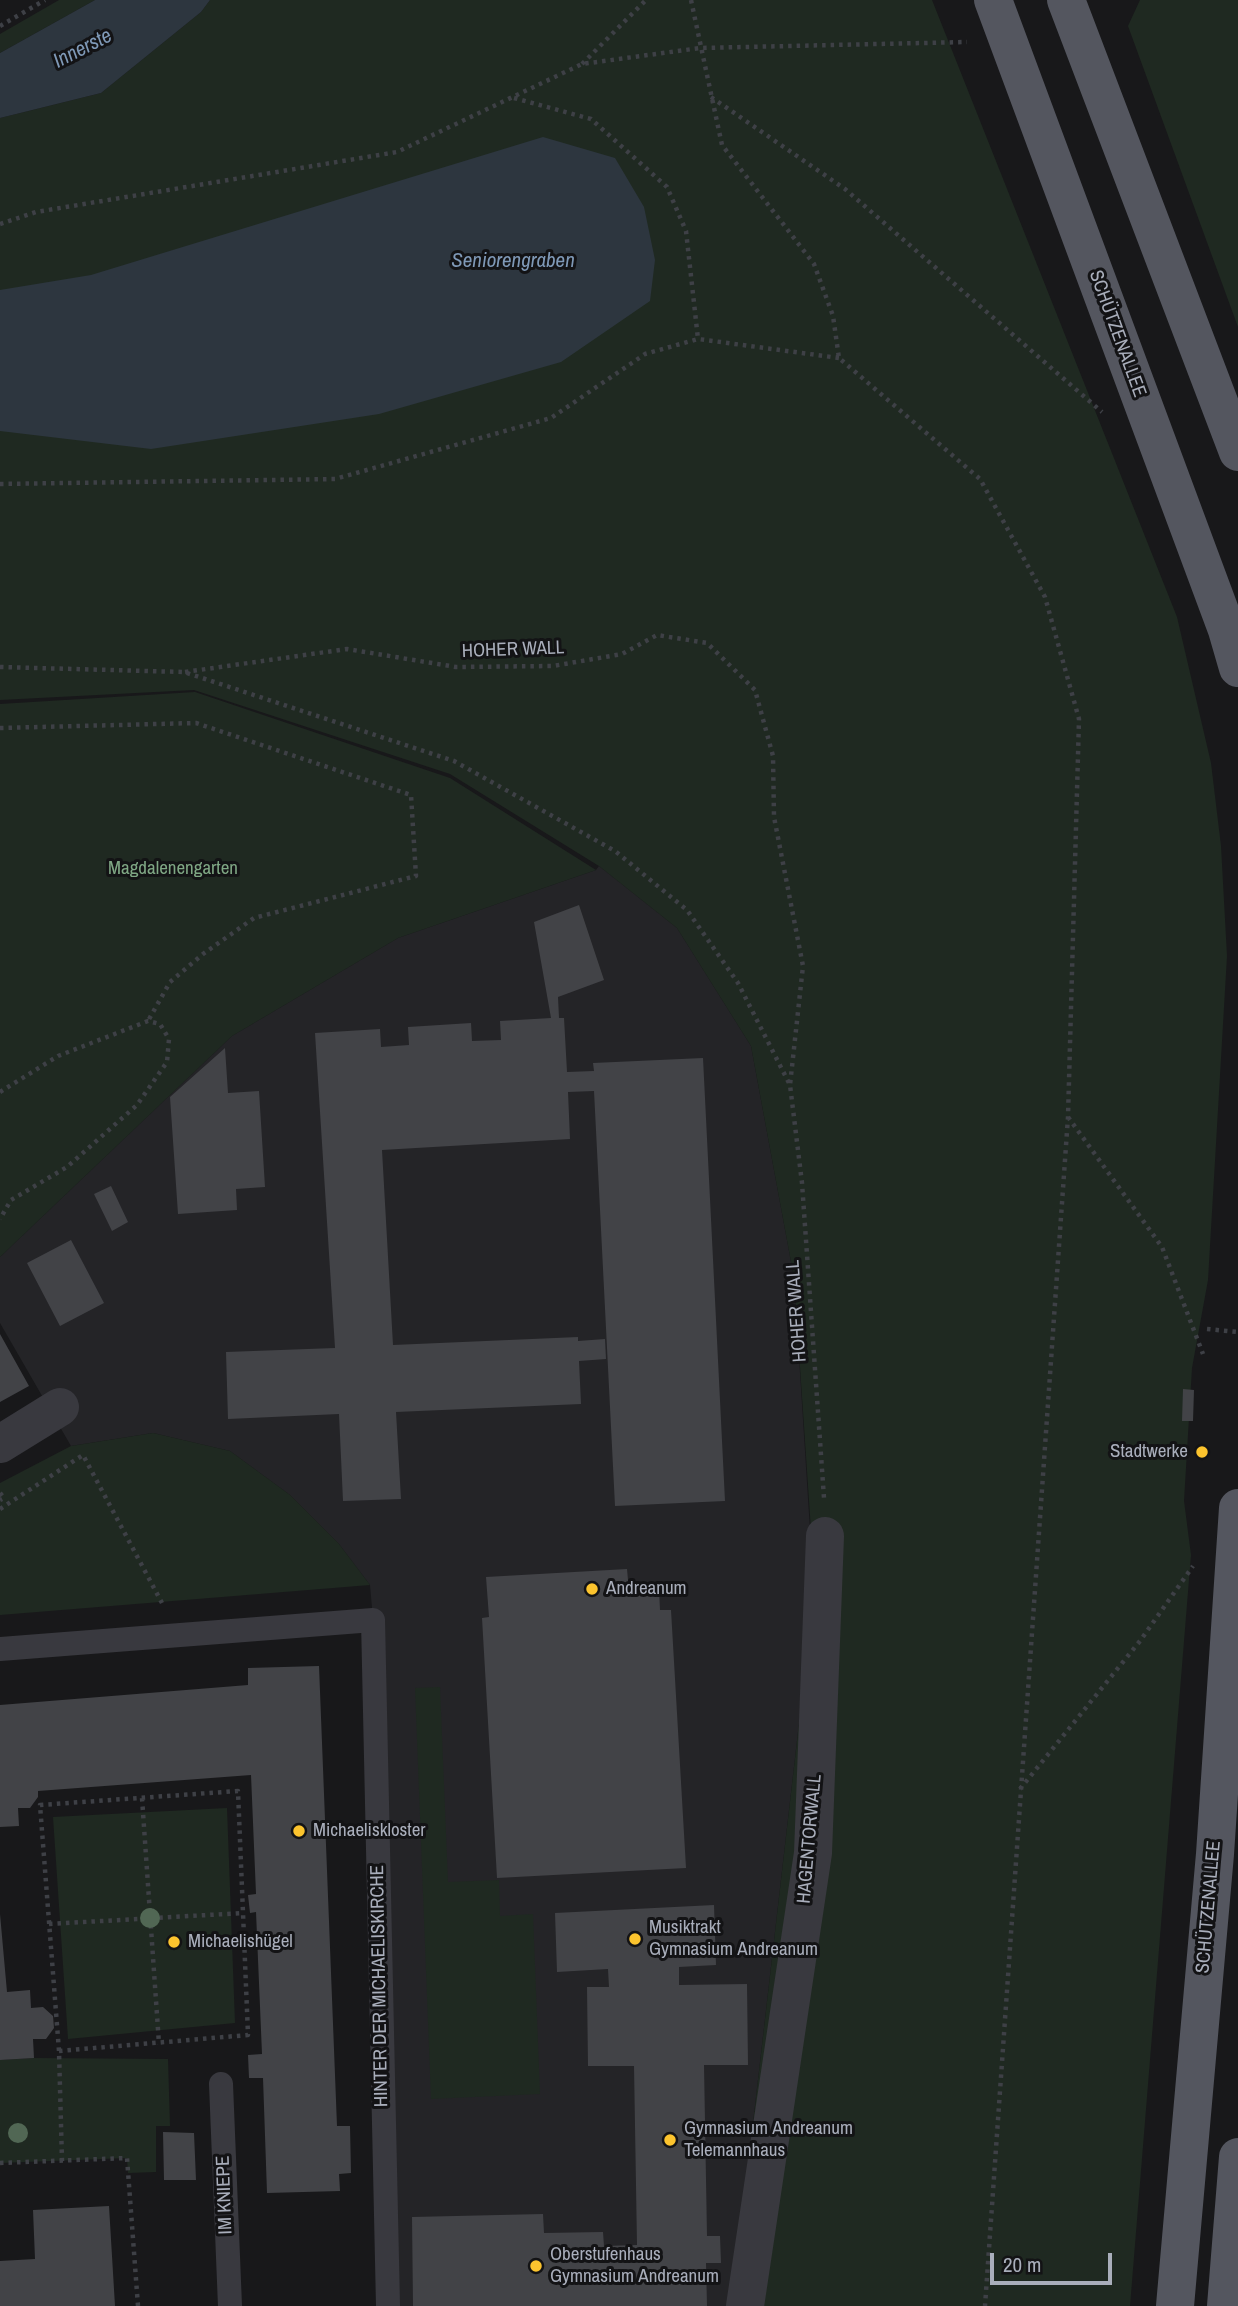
<!DOCTYPE html>
<html>
<head>
<meta charset="utf-8">
<style>
	body { margin:0 }
	#map { position:relative; width:1238px; height:2306px; overflow:hidden; background:#18181a; font-family:"Archivo Narrow",sans-serif }
	canvas { display:block }
	.scale { position:absolute; left:990px; top:2253px; width:122px; height:32px; box-sizing:border-box; border:4px solid #a9aebb; border-top:0; padding-left:9px; font-size:21px; line-height:24px; white-space:nowrap; color:#a9aebb; -webkit-text-stroke:5px #131315; paint-order:stroke }
</style>
</head>
<body>
<div id="map">
<canvas width="1238" height="2306"></canvas>
<div class="scale">20 m</div>
</div>
<script>
const c = document.querySelector('canvas').getContext('2d');
c.lineJoin = 'round';
function paint(path, color) { c.fillStyle = color; c.fill(path, 'evenodd'); }
const toPath = rows => new Path2D(rows.map(r => 'M' + r).join(''));
function strokePath(path, color, width, dash) { c.strokeStyle = color; c.lineWidth = width; c.lineCap = dash ? 'butt' : 'round'; c.setLineDash(dash || []); c.stroke(path); }
function label(font, color, halo, rows, align = 'center') {
  c.font = font + ' "Archivo Narrow",sans-serif'; c.lineWidth = 6; c.setLineDash([]); c.textBaseline = 'middle'; c.strokeStyle = halo; c.fillStyle = color; for (const [text, x, y, turn = 0] of rows) {
    c.save(); c.translate(x, y); c.rotate((+turn || 0) * Math.PI / 180); c.textAlign = isNaN(turn) ? turn : align; if (halo) c.strokeText(text, 0, 0); c.fillText(text, 0, 0); c.restore();
  }
}
paint(toPath([
	[599,866,677,928,751,1046,794,1278,814,1593,732,2306,382,2306,376,1654,370,1585,339,1544,290,1495,230,1451,153,1433,71,1446,0,1323,0,1257,232,1036,398,938,596,870]
]), '#242427');
paint(toPath([
	[59,0,95,0,0,53,0,34],
	[210,0,932,0,1177,617,1211,763,1221,846,1227,956,1208,1280,1192,1368,1184,1501,1191,1555,1130,2306,732,2306,814,1593,812,1545,794,1278,751,1046,677,928,599,866,450,774,194,690,0,700,0,118,101,93,201,12],
	[1140,0,1238,0,1238,327,1128,26],
	[195,692,450,778,596,870,398,938,232,1036,0,1257,0,704],
	[153,1433,230,1451,290,1495,339,1544,370,1585,0,1615,0,1483,71,1446],
	[440,1687,448,1882,499,1880,500,1916,533,1914,540,2094,431,2099,415,1688],
	[227,1808,235,2023,68,2039,53,1817],
	[34,2058,168,2059,170,2126,156,2126,156,2172,128,2173,127,2158,0,2163,0,2060]
]), '#1f2921');
paint(toPath([
	[95,0,210,0,201,12,101,93,0,118,0,53],
	[543,137,615,158,644,207,655,260,650,301,561,362,379,414,151,449,0,431,0,290,91,275]
]), '#2d363f');
paint(toPath([
	[579,905,604,980,558,997,559,1018,564,1018,567,1072,594,1071,593,1063,703,1058,725,1501,615,1506,594,1091,568,1092,570,1139,382,1150,393,1345,578,1337,578,1341,605,1339,606,1359,579,1361,581,1404,396,1412,401,1499,343,1501,339,1414,228,1419,226,1352,335,1348,315,1033,380,1029,381,1047,409,1045,408,1027,471,1023,472,1041,501,1040,500,1021,551,1018,534,922],
	[225,1048,228,1093,259,1091,265,1187,236,1189,237,1210,178,1214,170,1097],
	[111,1186,128,1222,112,1231,94,1194],
	[71,1240,104,1303,60,1326,27,1263],
	[0,1334,29,1386,0,1402],
	[1183,1389,1194,1390,1193,1421,1182,1421],
	[627,1569,629,1591,659,1589,660,1610,671,1610,686,1868,497,1878,482,1618,489,1617,486,1577],
	[319,1666,337,2126,350,2126,351,2173,339,2174,340,2191,267,2193,263,2078,249,2078,248,2055,262,2054,256,1912,250,1913,248,1895,256,1894,251,1775,38,1791,38,1797,30,1808,18,1808,19,1826,0,1827,0,1705,248,1685,248,1668],
	[714,1905,716,1965,679,1967,679,1985,747,1984,748,2065,704,2065,707,2236,720,2236,721,2263,706,2263,707,2306,413,2306,412,2217,543,2214,544,2233,603,2232,604,2246,637,2245,634,2066,588,2066,587,1987,609,1987,608,1969,557,1972,555,1913],
	[0,1914,7,1992,30,1990,31,2008,43,2007,53,2016,54,2028,46,2039,33,2039,34,2058,0,2060],
	[163,2132,194,2133,196,2180,164,2180],
	[109,2206,115,2306,0,2306,0,2261,35,2259,33,2210]
]), '#424347');
strokePath(toPath([
	[691,0,722,145,814,264,833,316,839,358,980,479,1045,597,1079,719,1068,1117,985,2306],
	[0,26,45,0],
	[582,64,646,0],
	[711,97,845,189,1102,412],
	[514,98,591,119,667,187,686,231,698,339],
	[0,224,36,212,397,152,582,64,700,48,967,42],
	[0,484,335,479,551,418,645,354,698,339,839,358],
	[0,667,184,672,454,761,615,851,687,910,738,983,790,1085,802,1183,824,1498],
	[185,672,347,649,456,667,553,666,622,654,657,635,707,643,755,690,773,756,774,817,803,966,790,1085],
	[0,728,196,723,411,795,416,876,254,918,203,954,170,982,148,1021],
	[0,1092,58,1056,148,1021,160,1024,169,1039,167,1062,137,1105,67,1167,11,1200,0,1219],
	[1068,1117,1162,1247,1203,1354],
	[1207,1329,1238,1332],
	[0,1493,4,1498,0,1500],
	[0,1509,83,1455,162,1603],
	[1020,1789,1140,1641,1193,1566],
	[142,1798,159,2044],
	[49,1924,243,1913],
	[59,2051,248,2035,238,1791,40,1805,59,2051,62,2161],
	[0,2163,127,2158,138,2306]
]), '#3e4046', 4.5, [3.5, 5]);
strokePath(toPath([
	[0,1649,373,1620,388,2306],
	[221,2084,230,2306]
]), '#39393f', 24);
strokePath(toPath([
	[0,1444,60,1407],
	[745,2306,813,1853,825,1536]
]), '#39393f', 38);
strokePath(toPath([
	[993,0,1227,630,1238,668],
	[1066,0,1238,452],
	[1175,2306,1215,1854,1238,1508],
	[1226,2306,1238,2157]
]), '#54565f', 38);
c.fillStyle = '#516754';
for (const [x, y] of [
	[150,1918],
	[18,2133]
]) { c.beginPath(); c.arc(x, y, 10, 0, 2 * Math.PI); c.fill(); }
for (const [x, y, r, color] of [
	[1202,1452,7,"#fcc42e"],
	[592,1589,7,"#fcc42e"],
	[299,1831,7,"#fcc42e"],
	[635,1939,7,"#fcc42e"],
	[174,1942,7,"#fcc42e"],
	[670,2140,7,"#fcc42e"],
	[536,2266,7,"#fcc42e"]
]) { const dot = new Path2D(); dot.arc(x, y, r, 0, 2 * Math.PI); c.fillStyle = color; c.fill(dot); strokePath(dot, '#131315', 2.5); }
label('19px', '#a9aebb', '#131315', [
	["SCHÜTZENALLEE",1117,334,70],
	["HOHER WALL",513,650,-2],
	["HOHER WALL",797,1311,-94],
	["HAGENTORWALL",810,1839,-85],
	["SCHÜTZENALLEE",1209,1907,-85],
	["HINTER DER MICHAELISKIRCHE",380,1986,-91],
	["IM KNIEPE",225,2195,-92]
]);
label('19px', '#7fa784', '#131315', [
	["Magdalenengarten",173,869]
]);
label('19px', '#a9aebb', '#131315', [
	["Stadtwerke",1188,1452,"right"],
	["Andreanum",606,1589],
	["Michaeliskloster",313,1831],
	["Musiktrakt",649,1928],
	["Gymnasium Andreanum",649,1950],
	["Michaelishügel",188,1942],
	["Gymnasium Andreanum",684,2129],
	["Telemannhaus",684,2151],
	["Oberstufenhaus",550,2255],
	["Gymnasium Andreanum",550,2277]
], 'left');
label('italic 21px', '#7f99b7', '#131315', [
	["Innerste",83,49,-27],
	["Seniorengraben",513,261]
]);
</script>
</body>
</html>
